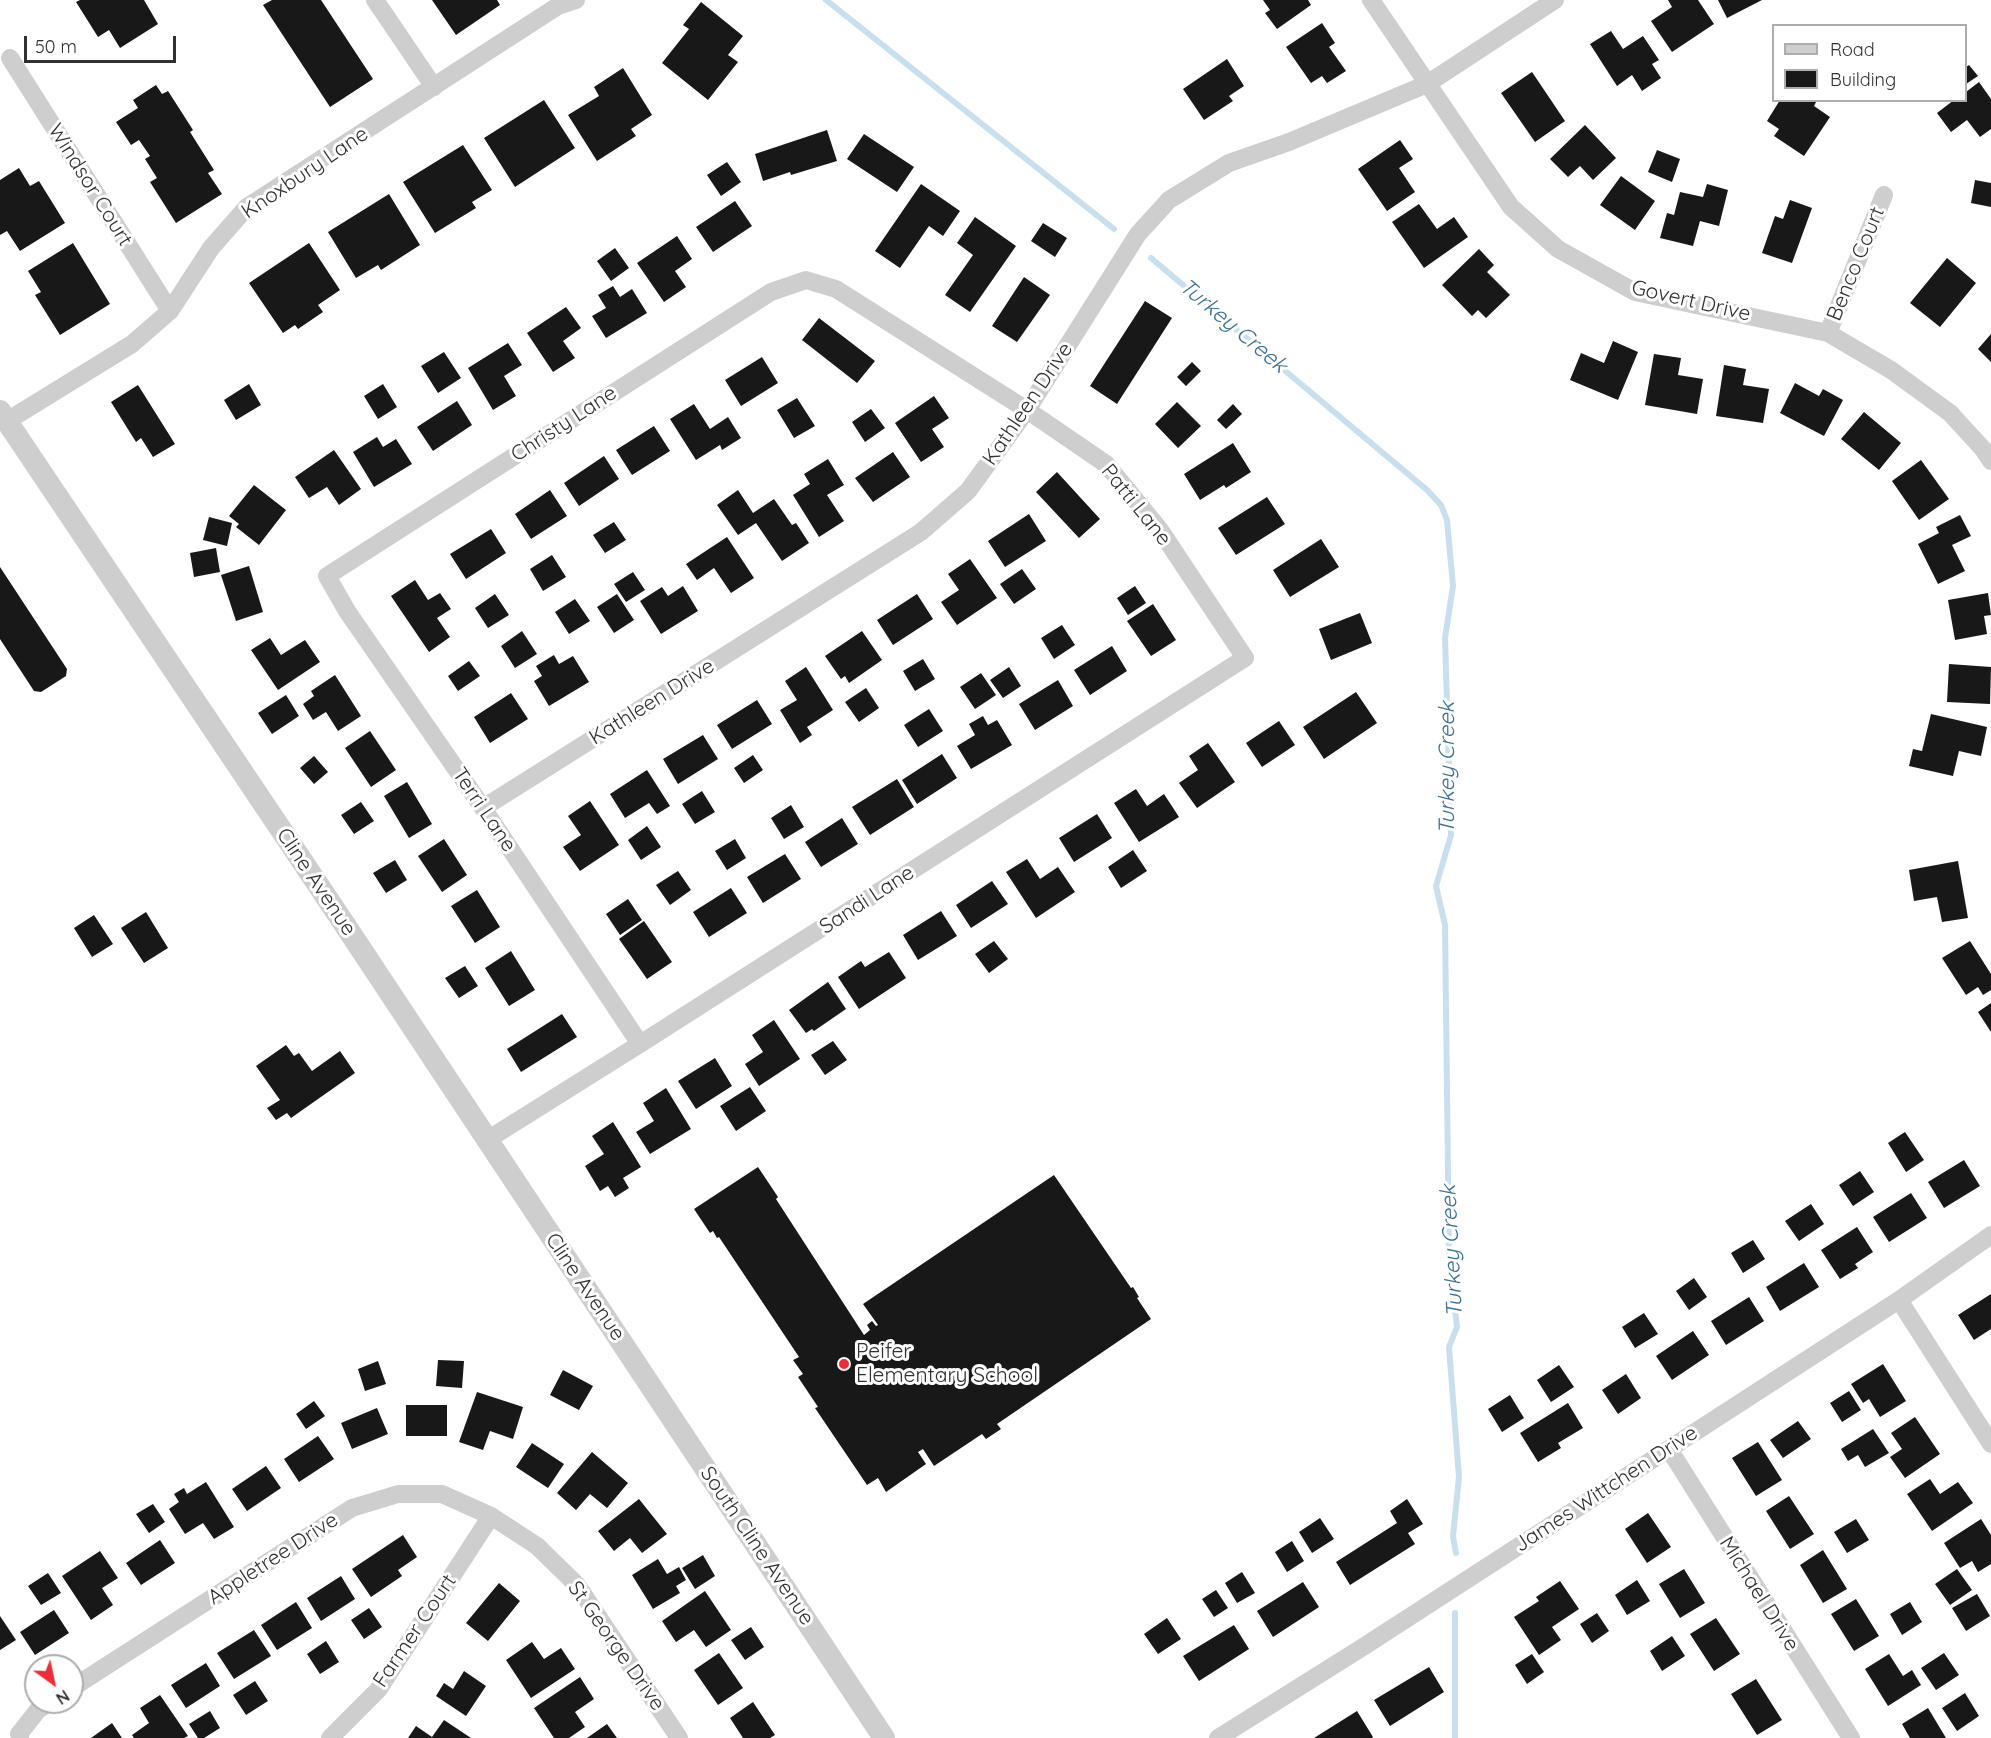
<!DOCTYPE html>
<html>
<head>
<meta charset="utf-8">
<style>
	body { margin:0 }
	#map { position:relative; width:1991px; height:1738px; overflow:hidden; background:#fff; font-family:Quicksand,sans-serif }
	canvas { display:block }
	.legend { position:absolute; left:1772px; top:24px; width:195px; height:78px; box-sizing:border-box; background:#fff; border:2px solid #adadad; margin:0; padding:8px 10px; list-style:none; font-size:18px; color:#313131 }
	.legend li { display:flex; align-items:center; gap:12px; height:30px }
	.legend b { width:30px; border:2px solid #adadad }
	.north { position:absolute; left:24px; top:1654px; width:60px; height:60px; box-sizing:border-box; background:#fff; border:2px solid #adadad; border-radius:50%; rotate:147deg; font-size:16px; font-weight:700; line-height:24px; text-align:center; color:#313131 }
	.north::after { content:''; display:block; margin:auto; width:21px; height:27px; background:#ed2e38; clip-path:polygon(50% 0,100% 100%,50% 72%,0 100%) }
	.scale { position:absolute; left:24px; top:36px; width:152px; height:27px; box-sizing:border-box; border:3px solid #313131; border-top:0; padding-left:8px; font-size:18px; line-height:21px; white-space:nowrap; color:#313131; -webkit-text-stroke:4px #fff; paint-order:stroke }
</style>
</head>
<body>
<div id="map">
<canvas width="1991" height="1738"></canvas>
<ul class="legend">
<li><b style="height:8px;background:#cecece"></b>Road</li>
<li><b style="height:16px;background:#181818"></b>Building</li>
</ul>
<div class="north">N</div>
<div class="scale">50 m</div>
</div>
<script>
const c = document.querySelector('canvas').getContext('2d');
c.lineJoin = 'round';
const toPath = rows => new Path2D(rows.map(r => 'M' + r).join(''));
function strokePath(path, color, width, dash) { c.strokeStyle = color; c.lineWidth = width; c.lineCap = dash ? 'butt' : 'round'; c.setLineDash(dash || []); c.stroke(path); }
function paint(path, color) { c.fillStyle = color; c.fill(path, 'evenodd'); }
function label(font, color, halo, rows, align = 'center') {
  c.font = font + ' Quicksand,sans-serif'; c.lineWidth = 6; c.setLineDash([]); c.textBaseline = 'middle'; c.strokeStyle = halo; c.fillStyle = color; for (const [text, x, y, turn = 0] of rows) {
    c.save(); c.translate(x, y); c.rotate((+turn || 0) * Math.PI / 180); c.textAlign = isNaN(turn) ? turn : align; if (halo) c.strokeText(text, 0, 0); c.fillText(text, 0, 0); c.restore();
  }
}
strokePath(toPath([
	[826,0,1114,229],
	[1151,258,1427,490,1441,505,1447,520,1453,586,1445,638,1451,835,1436,886,1445,925,1449,1258,1457,1327,1449,1347,1459,1477,1453,1536,1456,1553],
	[1455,1613,1455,1738]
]), '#cadfee', 6);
paint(toPath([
	[80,0,144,0,158,24,120,48,109,30,98,37,76,2],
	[272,0,321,0,373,79,330,107,263,5],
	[432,0,497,0,500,5,456,35],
	[1263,0,1308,0,1311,5,1277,29,1265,13,1270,10],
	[1668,0,1698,0,1714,24,1672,52,1651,21,1672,7],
	[1718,0,1762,0,1727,18],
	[701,2,743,36,728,55,738,62,708,100,662,63,689,29,683,25],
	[1322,23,1335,43,1329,47,1346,71,1327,83,1322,76,1311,83,1286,47],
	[1611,31,1623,49,1643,36,1659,60,1652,64,1661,78,1642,91,1632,75,1617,86,1590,44],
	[1227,59,1244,86,1229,96,1233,101,1204,120,1183,89],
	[1969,65,1978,76,1966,84,1966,77,1967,76,1966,67],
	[623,68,652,115,631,129,636,136,597,161,568,115,599,96,594,87],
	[1532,72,1565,121,1535,142,1501,93],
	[1979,82,1991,99,1991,129,1980,137,1967,120,1951,132,1937,113,1954,100,1966,100,1966,92],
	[156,85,162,94,168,91,193,130,190,132,214,170,208,173,222,194,176,223,150,182,157,178,145,159,150,156,139,140,131,145,116,122,138,108,133,100],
	[544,100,575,148,515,187,484,138],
	[1780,100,1817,100,1814,106,1830,117,1804,156,1774,136,1779,129,1767,121],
	[1585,125,1616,158,1593,180,1580,166,1568,177,1550,159],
	[827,130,837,161,791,175,790,172,763,181,755,154],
	[864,134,914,167,897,192,847,159],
	[1400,140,1413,159,1399,168,1415,192,1387,211,1358,169],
	[463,145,492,190,472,202,476,208,435,233,403,182],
	[1657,150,1680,159,1672,182,1648,172],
	[727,162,741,182,721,196,707,175],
	[19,168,30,186,39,181,65,223,20,251,7,231,0,235,0,180],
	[1621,176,1655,201,1635,230,1600,205],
	[1975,180,1991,183,1991,207,1971,203],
	[921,184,960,211,943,236,929,226,900,268,875,251],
	[1707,184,1728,190,1719,226,1700,221,1693,246,1660,238,1667,213,1674,215,1680,192,1703,197],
	[389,194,420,245,381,270,378,265,356,278,328,232],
	[1790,200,1812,208,1792,263,1762,253,1775,216,1783,219],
	[735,201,752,226,713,252,696,227],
	[1419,204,1437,229,1454,217,1468,237,1424,268,1392,222],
	[975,217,1016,246,970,312,945,295,973,255,957,243],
	[1043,223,1067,238,1055,257,1031,241],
	[677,236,692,259,675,271,686,287,664,302,637,263],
	[73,243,110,304,60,335,35,295,41,292,28,271],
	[309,243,340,290,318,305,323,312,298,329,295,325,283,333,249,283],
	[615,248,629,268,611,281,597,261],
	[1479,249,1494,265,1487,272,1510,295,1486,318,1478,310,1472,316,1442,285],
	[1947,258,1976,283,1940,327,1910,303],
	[1024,277,1050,295,1017,342,992,326],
	[613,286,620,297,632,289,647,313,606,338,592,316,606,308,598,295],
	[1145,301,1172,318,1117,404,1090,386],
	[566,307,581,328,563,341,575,358,553,372,527,333],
	[819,318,875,361,857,383,802,340],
	[1991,334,1991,362,1978,349],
	[1613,341,1638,352,1618,400,1570,380,1581,353,1604,363],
	[508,343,522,365,504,376,516,396,493,410,468,368],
	[444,352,461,378,438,393,421,366],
	[1654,354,1681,358,1678,375,1703,379,1697,414,1645,405],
	[762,357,778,383,741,406,725,380],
	[1192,362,1201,371,1186,386,1177,377],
	[1724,365,1746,369,1743,385,1769,389,1763,423,1716,416],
	[1795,383,1819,396,1823,389,1843,400,1824,436,1780,413],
	[249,384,261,405,236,420,224,400],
	[383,384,397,407,378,419,364,396],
	[138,385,175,444,153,457,141,438,136,442,111,402],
	[934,396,949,418,932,429,944,447,921,462,895,423],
	[797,398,815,426,794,438,777,410],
	[457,401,472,425,433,451,417,427],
	[1177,402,1201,426,1178,448,1155,424],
	[694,404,710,429,728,417,741,438,722,450,720,445,696,460,670,419],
	[1233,404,1242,414,1226,429,1217,420],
	[871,409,885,428,865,442,852,422],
	[1864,412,1901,443,1879,470,1841,439],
	[654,426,670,451,632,475,616,450],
	[377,437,383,447,396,439,412,464,374,487,353,452],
	[1233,443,1251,472,1226,488,1224,485,1200,500,1184,474],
	[334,450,361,489,339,505,327,487,309,498,295,477],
	[893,452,910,477,873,502,855,478],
	[604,456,619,479,579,506,564,483],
	[828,459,844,485,827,495,844,521,819,537,793,495,810,484,804,474],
	[1921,460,1949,499,1919,520,1892,481],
	[1057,472,1100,519,1079,538,1036,492],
	[254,485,286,510,259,545,236,527,239,524,229,516],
	[550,490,567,516,531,539,515,514],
	[738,490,753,513,774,499,792,525,796,523,809,543,782,561,756,523,738,535,717,505],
	[1267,497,1285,524,1236,555,1218,528],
	[1029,514,1046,541,1005,567,988,541],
	[1960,515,1971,536,1952,545,1965,571,1938,584,1918,544,1939,533,1936,527],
	[209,517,232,523,227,546,203,540],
	[614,522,626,540,605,553,593,535],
	[491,529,506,553,466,579,450,554],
	[727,537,754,578,731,593,714,568,697,580,686,564],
	[1321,539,1339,567,1290,597,1273,570],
	[216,548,220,572,194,577,190,553],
	[552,555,566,577,543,591,530,569],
	[970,559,997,598,957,625,941,602,959,590,948,574],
	[249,566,263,612,236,621,221,575],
	[0,567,67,669,66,676,41,692,34,691,0,639],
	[1022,569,1036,589,1014,604,1000,584],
	[633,572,645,590,626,602,614,584],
	[415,580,428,600,440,593,451,609,437,618,450,637,429,652,391,596],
	[683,586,698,611,661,634,640,601,662,587,668,596],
	[1135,586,1146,603,1128,615,1117,598],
	[1988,593,1991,615,1984,616,1987,634,1955,640,1948,600],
	[495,594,509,615,488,628,475,608],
	[617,594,634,620,614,633,597,607],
	[917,594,933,619,893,645,877,620],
	[575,599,590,621,569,634,555,612],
	[1153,604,1176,640,1151,656,1127,621],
	[1360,613,1372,643,1331,660,1319,629],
	[1062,625,1075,645,1054,659,1041,638],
	[522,631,537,654,515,668,501,646],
	[862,631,882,660,849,683,845,676,841,679,825,656],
	[270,638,281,655,305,640,320,662,278,690,251,650],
	[1112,646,1127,671,1090,695,1074,670],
	[554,655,559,664,573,656,589,682,549,706,534,681,542,676,536,666],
	[923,659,935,679,915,691,903,671],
	[469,661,480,676,458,691,448,676],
	[1949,664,1991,667,1990,704,1947,702],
	[806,667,833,710,807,727,812,735,800,743,780,710,797,700,785,681],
	[1009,667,1021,686,1003,698,990,680],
	[981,673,996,695,975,709,960,687],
	[335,675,361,716,338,731,326,712,313,720,303,704,314,696,311,691],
	[1058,680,1073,706,1035,730,1019,704],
	[866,688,879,708,859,722,845,702],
	[1356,692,1377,723,1324,759,1303,727],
	[511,693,528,719,490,743,474,717],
	[286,695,299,716,272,734,258,713],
	[757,700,772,724,732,749,717,725],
	[929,709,943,731,918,747,904,725],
	[1931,714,1987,727,1981,756,1959,751,1953,776,1909,766,1913,749,1922,751],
	[983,716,988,725,997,720,1012,745,971,769,957,746,975,735,969,724],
	[1279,721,1295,745,1262,767,1246,743],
	[370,731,396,770,371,787,345,748],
	[703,735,718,759,678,784,663,759],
	[1208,743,1235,782,1197,808,1179,783,1198,770,1189,756],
	[942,754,957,778,917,804,902,780],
	[753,755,763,770,744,783,734,768],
	[314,756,328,772,314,784,300,768],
	[647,770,670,806,657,814,649,803,625,818,610,794],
	[897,779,914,807,870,835,852,807],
	[407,782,432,824,409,838,384,796],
	[1136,789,1147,806,1164,794,1179,817,1139,842,1114,803],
	[702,791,715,812,695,824,682,804],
	[590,801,619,845,580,871,563,847,581,835,568,816],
	[361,802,374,821,354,834,341,815],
	[791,805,804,827,784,839,771,818],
	[1097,814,1112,838,1074,862,1059,838],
	[842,818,858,844,821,867,805,842],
	[647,826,661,847,641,860,628,840],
	[444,839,467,875,442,892,418,856],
	[735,839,746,858,727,870,715,851],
	[1133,850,1147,871,1121,888,1108,867],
	[785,854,801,879,763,903,747,877],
	[1027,859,1040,879,1058,867,1075,892,1036,918,1006,872],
	[395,860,407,880,386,893,373,873],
	[1958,861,1968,918,1942,922,1937,897,1914,901,1909,870],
	[678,871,691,890,670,905,656,885],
	[992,881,1008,904,971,928,956,905],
	[731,888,747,913,709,937,693,912],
	[477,890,500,927,475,943,451,906],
	[628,899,642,920,620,935,606,914],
	[941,911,957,936,918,960,903,935],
	[146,912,168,948,144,963,121,928],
	[94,915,113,944,92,957,74,928],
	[644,921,672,962,647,979,619,939],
	[994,941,1008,959,989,973,975,954],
	[1970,941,1991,974,1991,990,1983,995,1978,987,1966,995,1942,958],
	[511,951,535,990,509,1006,485,968],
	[889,952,906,978,859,1009,838,977,861,961,865,967],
	[465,966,478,986,459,998,445,978],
	[828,982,846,1009,814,1031,812,1029,806,1033,789,1010],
	[1991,1003,1991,1032,1978,1012],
	[562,1014,577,1037,521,1072,507,1049],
	[774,1020,800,1059,759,1086,745,1064,763,1052,752,1035],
	[833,1041,847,1060,825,1075,811,1055],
	[286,1045,294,1056,299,1053,312,1071,340,1051,355,1073,291,1118,287,1113,276,1120,267,1108,280,1100,256,1066],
	[715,1058,732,1086,696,1109,678,1081],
	[750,1087,766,1111,736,1131,720,1106],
	[666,1088,691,1129,650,1154,636,1132,654,1121,643,1103],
	[613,1122,641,1167,623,1178,629,1188,615,1197,608,1186,600,1191,585,1166,604,1154,592,1136],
	[1905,1132,1924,1160,1906,1172,1888,1143],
	[1964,1160,1980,1186,1944,1208,1928,1182],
	[758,1167,778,1197,776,1199,864,1335,870,1330,867,1325,872,1321,876,1326,878,1325,863,1304,1054,1175,1131,1288,1133,1287,1139,1297,1137,1298,1151,1319,997,1424,1001,1429,986,1439,982,1434,934,1466,923,1449,918,1452,926,1464,886,1492,878,1478,867,1485,815,1408,818,1407,798,1377,803,1374,793,1360,799,1357,719,1237,717,1238,713,1231,710,1233,694,1209],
	[1860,1171,1874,1192,1853,1206,1839,1185],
	[1911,1193,1927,1218,1889,1242,1873,1217],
	[1811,1204,1824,1224,1799,1241,1785,1221],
	[1857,1227,1873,1252,1855,1264,1858,1268,1840,1279,1821,1250],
	[1753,1240,1765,1259,1743,1273,1731,1253],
	[1804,1263,1819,1287,1780,1311,1766,1287],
	[1694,1278,1707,1297,1689,1310,1676,1291],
	[1991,1294,1991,1329,1974,1340,1958,1315],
	[1749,1297,1764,1321,1726,1345,1711,1321],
	[1644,1313,1658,1334,1635,1348,1622,1327],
	[1693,1331,1709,1355,1672,1380,1656,1356],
	[438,1360,464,1361,462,1388,436,1386],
	[378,1361,386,1384,365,1391,358,1369],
	[1883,1364,1906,1401,1880,1417,1869,1399,1863,1403,1851,1384],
	[1559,1365,1574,1387,1551,1402,1537,1380],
	[563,1370,593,1386,579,1410,550,1395],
	[1626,1374,1641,1398,1618,1414,1602,1390],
	[1849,1391,1861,1410,1842,1422,1830,1403],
	[477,1392,523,1407,513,1439,490,1431,483,1450,459,1442],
	[1510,1395,1524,1418,1502,1432,1488,1409],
	[314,1401,325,1416,306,1429,296,1414],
	[1568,1403,1583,1428,1558,1443,1561,1448,1538,1462,1520,1433],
	[406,1405,447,1405,447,1436,406,1436],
	[377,1408,388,1434,352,1449,341,1423],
	[1915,1417,1940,1454,1905,1478,1890,1457,1902,1449,1891,1433],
	[1798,1421,1811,1439,1783,1458,1770,1440],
	[1873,1429,1889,1453,1865,1467,1858,1455,1848,1461,1841,1449],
	[318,1436,334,1459,299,1482,284,1459],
	[1758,1442,1782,1480,1756,1496,1732,1458],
	[532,1443,564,1464,548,1488,516,1467],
	[592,1452,628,1483,607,1508,590,1494,576,1510,557,1493],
	[266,1466,281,1488,247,1511,232,1489],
	[1930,1479,1940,1494,1958,1482,1973,1503,1932,1531,1907,1494],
	[206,1482,234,1527,214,1539,203,1523,185,1534,169,1509,179,1502,174,1494,184,1488,187,1494],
	[1789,1496,1814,1534,1790,1549,1766,1511],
	[639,1499,667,1534,642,1553,630,1538,614,1551,598,1531],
	[1407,1499,1423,1524,1408,1533,1415,1544,1350,1585,1336,1562,1397,1523,1390,1511],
	[153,1504,165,1522,149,1533,136,1514],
	[1648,1513,1671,1547,1647,1563,1625,1529],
	[1320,1518,1334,1539,1312,1553,1299,1532],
	[1856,1519,1869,1540,1847,1553,1834,1532],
	[1981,1519,1991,1535,1991,1564,1978,1572,1972,1561,1960,1568,1944,1543],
	[403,1535,417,1557,398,1570,402,1576,371,1597,352,1569],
	[160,1540,175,1563,141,1585,126,1563],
	[1292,1541,1304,1561,1287,1572,1275,1552],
	[1823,1550,1847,1589,1823,1603,1800,1565],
	[100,1551,118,1578,102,1588,113,1605,91,1620,62,1576],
	[703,1555,715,1576,695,1589,682,1568],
	[658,1559,667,1574,679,1567,686,1580,676,1586,680,1593,653,1609,632,1575],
	[1684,1569,1705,1603,1680,1618,1659,1584],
	[1957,1569,1972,1590,1950,1605,1935,1584],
	[1242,1572,1255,1593,1237,1603,1225,1583],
	[48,1573,61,1593,41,1605,28,1586],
	[341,1576,355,1599,321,1621,307,1598],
	[1637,1580,1650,1601,1627,1615,1615,1595],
	[1560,1581,1579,1609,1552,1627,1561,1640,1539,1655,1514,1617,1539,1601,1536,1597],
	[1303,1582,1319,1607,1273,1637,1257,1611],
	[499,1583,520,1601,488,1641,466,1623],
	[1216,1590,1228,1608,1214,1617,1202,1599],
	[705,1591,731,1630,706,1647,694,1630,676,1642,662,1621],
	[1977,1594,1990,1616,1966,1631,1952,1608],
	[1856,1599,1879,1636,1854,1651,1831,1614],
	[296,1602,312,1628,277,1650,261,1625],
	[1910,1602,1922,1622,1902,1635,1890,1614],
	[369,1608,382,1627,364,1639,351,1620],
	[54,1610,69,1633,35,1655,20,1632],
	[1597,1613,1609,1631,1592,1643,1580,1624],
	[0,1616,16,1640,0,1650],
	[1167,1618,1181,1639,1158,1654,1144,1634],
	[1716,1618,1740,1654,1714,1671,1690,1634],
	[1234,1625,1249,1649,1199,1681,1183,1656],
	[751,1627,764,1647,745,1660,731,1640],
	[254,1630,271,1656,234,1679,217,1653],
	[1672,1636,1685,1656,1662,1671,1650,1651],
	[326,1641,339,1662,320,1674,307,1654],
	[532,1642,544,1659,561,1648,575,1669,531,1698,506,1660],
	[719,1653,743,1688,718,1705,694,1670],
	[1944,1653,1959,1675,1936,1690,1921,1668],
	[1532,1654,1544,1672,1527,1684,1515,1665],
	[1889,1654,1903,1676,1912,1670,1921,1685,1888,1706,1865,1669],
	[206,1663,220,1686,186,1708,171,1685],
	[1429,1667,1444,1692,1390,1726,1374,1700],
	[464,1671,486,1686,466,1716,436,1696,444,1683,453,1689],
	[580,1677,594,1699,575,1712,585,1727,569,1738,554,1738,534,1708],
	[1756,1679,1782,1720,1757,1735,1731,1694],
	[255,1681,268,1701,246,1715,233,1695],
	[1965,1693,1979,1716,1957,1731,1942,1708],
	[160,1695,188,1736,184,1738,134,1738,132,1735,149,1723,140,1708],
	[753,1702,775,1735,770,1738,743,1738,730,1718],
	[1928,1708,1946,1738,1910,1738,1902,1724],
	[210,1711,220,1728,204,1738,198,1738,189,1724],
	[1357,1711,1373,1737,1372,1738,1314,1738],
	[444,1720,471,1738,408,1738,416,1726,432,1737],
	[112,1723,122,1738,91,1738],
	[607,1724,617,1738,587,1738]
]), '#181818');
strokePath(toPath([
	[375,0,434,87],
	[1371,0,1511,207,1558,249,1635,292,1828,333,1891,370,1950,413,1983,449,1991,461],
	[10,58,170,311],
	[1828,333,1884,195],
	[7,421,132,344,170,311,211,248,247,207,558,6,576,0],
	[483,808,921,532,968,491,1027,410,1138,234,1169,200,1229,163,1289,142,1427,84,1555,0],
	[487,1140,640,1044,1245,658,1160,530,1106,464,1027,410,836,289,806,280,771,292,327,576,347,611,483,808,640,1044],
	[1899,1300,1991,1444],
	[1669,1449,1851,1738],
	[72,1688,352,1508,398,1494,442,1494,491,1516,537,1546,577,1585,679,1738],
	[20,1738,19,1734,38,1710,50,1702],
	[330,1738,378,1690,491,1516],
	[1218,1738,1363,1647,1899,1300,1991,1235]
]), '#cecece', 18);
strokePath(toPath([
	[0,411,341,919,884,1738]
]), '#cecece', 22);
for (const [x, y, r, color] of [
	[844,1364,6,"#ed2e38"]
]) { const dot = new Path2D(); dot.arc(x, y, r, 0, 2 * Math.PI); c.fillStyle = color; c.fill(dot); strokePath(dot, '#fff', 2); }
label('21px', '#313131', '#fff', [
	["Knoxbury Lane",305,173,-34],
	["Windsor Court",90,185,58],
	["Benco Court",1856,264,-68],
	["Govert Drive",1691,301,13],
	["Kathleen Drive",1028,404,-56],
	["Christy Lane",564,424,-33],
	["Patti Lane",1136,505,51],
	["Kathleen Drive",652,702,-32],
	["Terri Lane",484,810,56],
	["Cline Avenue",316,882,56],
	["Sandi Lane",867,900,-33],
	["Cline Avenue",585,1287,56],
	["James Wittchen Drive",1606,1489,-33],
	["South Cline Avenue",757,1546,56],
	["Appletree Drive",273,1559,-33],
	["Michael Drive",1759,1594,58],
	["Farmer Court",415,1631,-56],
	["St George Drive",616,1646,55]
]);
label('21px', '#313131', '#fff', [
	["Peifer",856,1352],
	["Elementary School",856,1376]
], 'left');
label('italic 22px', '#3a7197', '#fff', [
	["Turkey Creek",1233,326,40],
	["Turkey Creek",1447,768,-90],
	["Turkey Creek",1452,1251,-93]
]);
</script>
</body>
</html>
